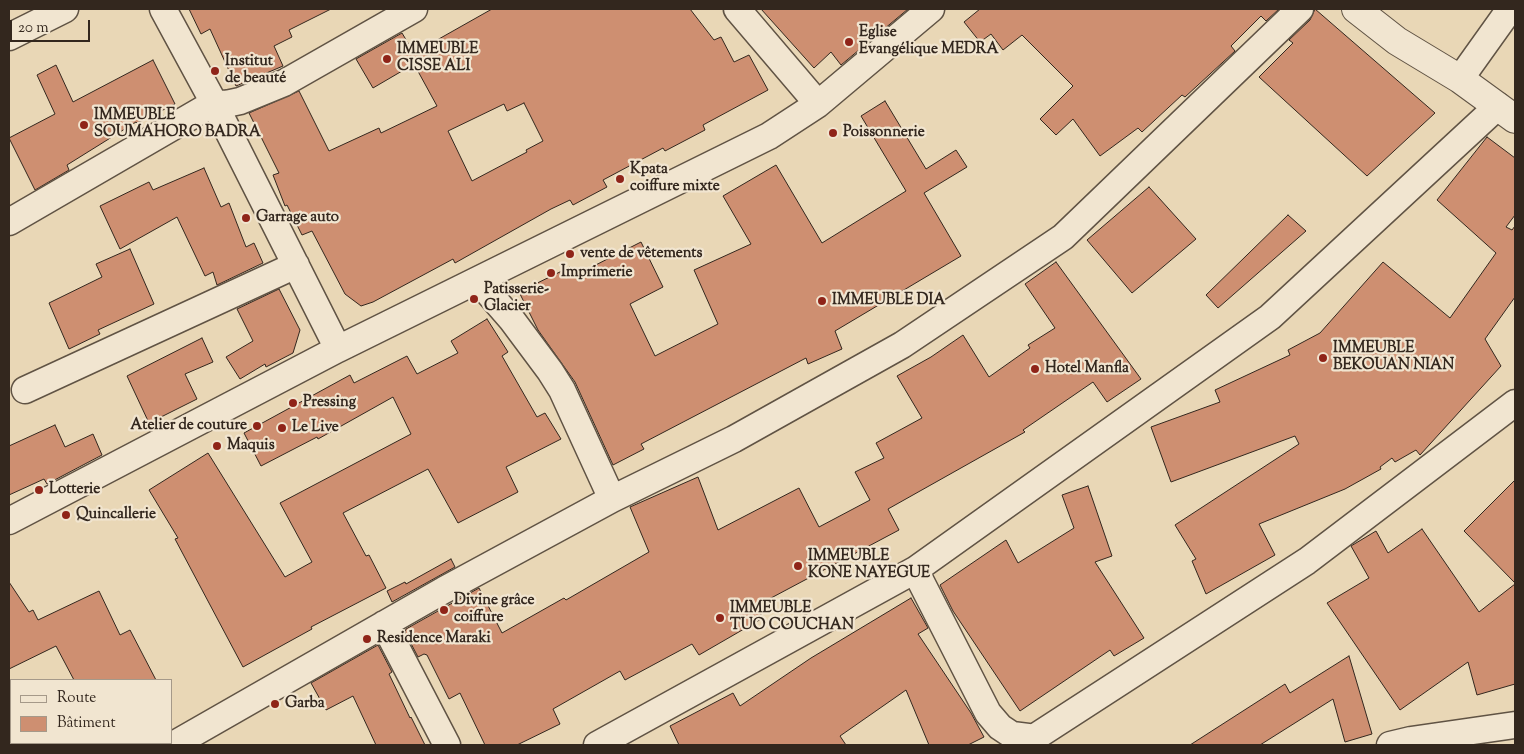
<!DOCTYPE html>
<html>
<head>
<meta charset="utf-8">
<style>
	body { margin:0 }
	#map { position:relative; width:1524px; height:754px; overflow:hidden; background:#e9d7b6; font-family:"Sorts Mill Goudy",serif }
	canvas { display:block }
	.frame { position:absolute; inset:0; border:10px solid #33271e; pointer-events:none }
	.legend { position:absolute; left:10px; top:679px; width:162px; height:65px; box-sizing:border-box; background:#f1e5d0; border:1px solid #a59989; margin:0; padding:6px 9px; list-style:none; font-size:15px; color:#33271e }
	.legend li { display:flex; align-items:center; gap:10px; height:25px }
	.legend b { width:25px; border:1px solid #a59989 }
	.scale { position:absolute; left:10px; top:20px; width:80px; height:22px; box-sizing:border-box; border:2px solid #33271e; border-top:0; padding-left:6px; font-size:15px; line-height:18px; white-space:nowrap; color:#33271e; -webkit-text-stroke:4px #f1e5d0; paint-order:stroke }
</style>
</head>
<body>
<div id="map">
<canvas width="1524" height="754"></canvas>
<div class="frame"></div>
<ul class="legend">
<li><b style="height:6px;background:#f1e5d0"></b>Route</li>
<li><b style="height:14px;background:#ce8f71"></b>Bâtiment</li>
</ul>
<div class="scale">20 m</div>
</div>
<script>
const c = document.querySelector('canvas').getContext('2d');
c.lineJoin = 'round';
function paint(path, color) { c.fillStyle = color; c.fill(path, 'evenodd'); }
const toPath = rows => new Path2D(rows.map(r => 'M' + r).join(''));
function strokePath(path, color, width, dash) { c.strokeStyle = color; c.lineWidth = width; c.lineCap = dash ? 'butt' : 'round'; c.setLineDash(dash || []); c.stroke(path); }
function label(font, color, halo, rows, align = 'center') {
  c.font = font + ' "Sorts Mill Goudy",serif'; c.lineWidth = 4.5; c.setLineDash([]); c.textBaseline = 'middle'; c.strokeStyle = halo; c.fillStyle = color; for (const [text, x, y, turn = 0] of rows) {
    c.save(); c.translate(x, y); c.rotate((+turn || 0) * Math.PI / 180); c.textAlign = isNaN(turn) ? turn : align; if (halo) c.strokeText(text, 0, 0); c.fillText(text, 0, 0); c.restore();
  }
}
const building = toPath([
	[189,9,331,9,289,30,292,37,274,46,283,66,236,86,210,29,201,34,189,9],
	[492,9,690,9,714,40,721,37,734,62,749,55,768,90,703,125,705,130,665,151,663,148,603,180,607,187,573,205,570,200,551,209,455,263,453,259,373,302,361,306,345,294,312,231,302,235,287,205,285,206,273,175,279,173,249,113,299,91,329,151,379,128,381,133,437,106,414,64,373,88,356,59,402,33,414,53,492,9],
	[524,103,543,141,526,150,527,152,472,181,448,131,504,104,507,111,524,103],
	[761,9,908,9,841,65,831,52,814,68,761,9],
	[980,9,1279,9,1266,21,1261,16,1231,46,1235,51,1185,97,1182,95,1142,132,1138,128,1100,156,1073,119,1056,135,1040,119,1073,86,1022,35,1003,50,991,34,980,42,964,22,980,9],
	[1315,9,1435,113,1367,176,1259,77,1293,43,1289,40,1310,20,1315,9],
	[153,60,175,104,137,123,136,122,67,165,69,170,35,190,9,138,55,114,37,75,56,65,73,102,153,60],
	[885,101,926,169,956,150,967,167,924,193,961,256,835,331,842,349,808,364,806,358,641,444,644,449,613,465,575,382,538,330,519,292,570,267,574,276,641,242,663,287,630,304,655,356,718,324,694,270,751,244,723,196,776,165,822,243,906,191,861,116,885,101],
	[1487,137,1515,158,1515,215,1506,227,1512,230,1515,226,1515,297,1485,339,1501,366,1420,455,1416,450,1395,462,1392,458,1380,467,1381,469,1345,489,1259,524,1275,555,1206,594,1192,561,1196,559,1175,525,1299,444,1295,436,1171,482,1151,427,1220,402,1215,390,1290,355,1288,350,1320,333,1383,262,1450,318,1496,253,1437,200,1487,137],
	[204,168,221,207,229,203,246,247,254,243,263,263,217,285,213,272,205,276,177,217,120,249,100,206,149,182,153,190,204,168],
	[1149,187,1196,239,1132,293,1087,240,1149,187],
	[1288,215,1306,231,1218,308,1206,295,1288,215],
	[130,249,154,304,98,330,100,334,69,349,49,303,102,277,96,264,130,249],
	[1056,262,1141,379,1107,402,1093,382,1023,430,1025,432,888,509,899,530,756,606,763,618,699,655,692,644,625,680,620,671,553,709,560,724,517,745,485,745,460,693,449,699,427,655,424,654,418,657,405,632,406,629,479,588,502,633,564,598,566,600,649,552,630,507,698,477,718,530,799,488,819,527,870,500,855,472,884,458,876,443,922,418,897,376,931,357,963,335,989,377,1030,348,1028,345,1055,328,1025,284,1056,262],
	[279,289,300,330,293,353,266,367,265,364,240,379,226,357,253,341,237,309,279,289],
	[487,319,508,352,502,356,537,417,545,413,561,439,506,467,518,492,458,523,428,469,343,513,366,556,369,555,386,588,311,627,312,629,243,667,175,539,178,538,149,490,208,453,285,577,312,562,280,503,411,434,393,397,318,439,317,437,261,466,244,433,350,375,354,383,407,356,417,374,458,353,451,341,487,319],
	[202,338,213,362,185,374,197,399,149,423,127,376,202,338],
	[55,425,65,447,93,434,102,455,47,484,44,479,9,495,9,446,55,425],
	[1515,480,1515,583,1464,531,1515,480],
	[1088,486,1112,556,1095,562,1144,638,1114,656,1110,650,1020,711,953,611,940,585,1006,540,1018,563,1074,528,1062,495,1088,486],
	[1422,529,1479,612,1515,584,1515,684,1477,695,1468,662,1400,710,1327,603,1369,578,1351,546,1376,531,1388,553,1422,529],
	[451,559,455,567,392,602,387,591,405,582,406,584,451,559],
	[9,582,29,612,33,610,38,620,99,591,120,635,130,630,156,680,74,680,56,646,9,669,9,582],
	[911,598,928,628,918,634,971,713,984,737,968,745,929,745,906,690,840,736,846,745,679,745,670,726,733,693,740,706,811,658,911,598],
	[378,645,392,672,389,674,410,718,411,717,425,745,376,745,353,696,326,710,311,683,378,645],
	[1349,656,1372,734,1345,742,1333,699,1260,745,1190,745,1285,684,1290,693,1349,656]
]);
paint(building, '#ce8f71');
strokePath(building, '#33271e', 1);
const minor = toPath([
	[163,9,214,103,338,349],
	[737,9,818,104],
	[9,37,65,9],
	[1460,79,1510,9],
	[9,222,214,103,226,104,240,101,284,83,414,9],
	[479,282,512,320,550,371,562,390,612,499],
	[25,390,296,265],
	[9,521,338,349,769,136,818,104,931,9],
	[915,570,1270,317,1498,106],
	[384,624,447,745],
	[173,745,444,590,612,499,734,439,902,345,1063,237,1300,9],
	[597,745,915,570,988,713,1000,727,1012,735,1036,738],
	[1023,745,1307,561,1515,403],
	[1390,745,1411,740,1515,725]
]);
const tertiary = toPath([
	[1356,9,1397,41,1460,79,1515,119]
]);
strokePath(minor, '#605344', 29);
strokePath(tertiary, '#605344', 30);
strokePath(minor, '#f1e5d0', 26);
strokePath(tertiary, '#f1e5d0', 28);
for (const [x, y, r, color] of [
	[849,42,5,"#8f2418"],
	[387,59,5,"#8f2418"],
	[215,71,5,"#8f2418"],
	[84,125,5,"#8f2418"],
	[833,133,5,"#8f2418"],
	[620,179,5,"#8f2418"],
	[246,218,5,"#8f2418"],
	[570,254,5,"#8f2418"],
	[551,273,5,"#8f2418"],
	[474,299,5,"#8f2418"],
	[822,301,5,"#8f2418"],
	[1323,358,5,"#8f2418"],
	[1035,369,5,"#8f2418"],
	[293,403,5,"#8f2418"],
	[257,426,5,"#8f2418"],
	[282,428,5,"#8f2418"],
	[217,446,5,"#8f2418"],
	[39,490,5,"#8f2418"],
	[66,515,5,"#8f2418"],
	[798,566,5,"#8f2418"],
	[444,610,5,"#8f2418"],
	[720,618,5,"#8f2418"],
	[367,639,5,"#8f2418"],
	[275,704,5,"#8f2418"]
]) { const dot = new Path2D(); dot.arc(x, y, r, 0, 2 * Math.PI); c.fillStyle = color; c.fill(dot); strokePath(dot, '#f1e5d0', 2); }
label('bold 15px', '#33271e', '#f1e5d0', [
	["Eglise",859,33],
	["Evangélique MEDRA",859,50],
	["IMMEUBLE",397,50],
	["CISSE ALI",397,67],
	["Institut",225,62],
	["de beauté",225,79],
	["IMMEUBLE",94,116],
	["SOUMAHORO BADRA",94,133],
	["Poissonnerie",843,133],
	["Kpata",630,170],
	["coiffure mixte",630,187],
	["Garrage auto",256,218],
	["vente de vêtements",580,254],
	["Imprimerie",561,273],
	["Patisserie-",484,290],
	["Glacier",484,307],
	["IMMEUBLE DIA",832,301],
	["IMMEUBLE",1333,349],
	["BEKOUAN NIAN",1333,366],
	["Hotel Manfla",1045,369],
	["Pressing",303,403],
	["Atelier de couture",247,426,"right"],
	["Le Live",292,428],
	["Maquis",227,446],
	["Lotterie",49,490],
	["Quincallerie",76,515],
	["IMMEUBLE",808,557],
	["KONE NAYEGUE",808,574],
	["Divine grâce",454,601],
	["coiffure",454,618],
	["IMMEUBLE",730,609],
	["TUO COUCHAN",730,626],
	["Residence Maraki",377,639],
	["Garba",285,704]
], 'left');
</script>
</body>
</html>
